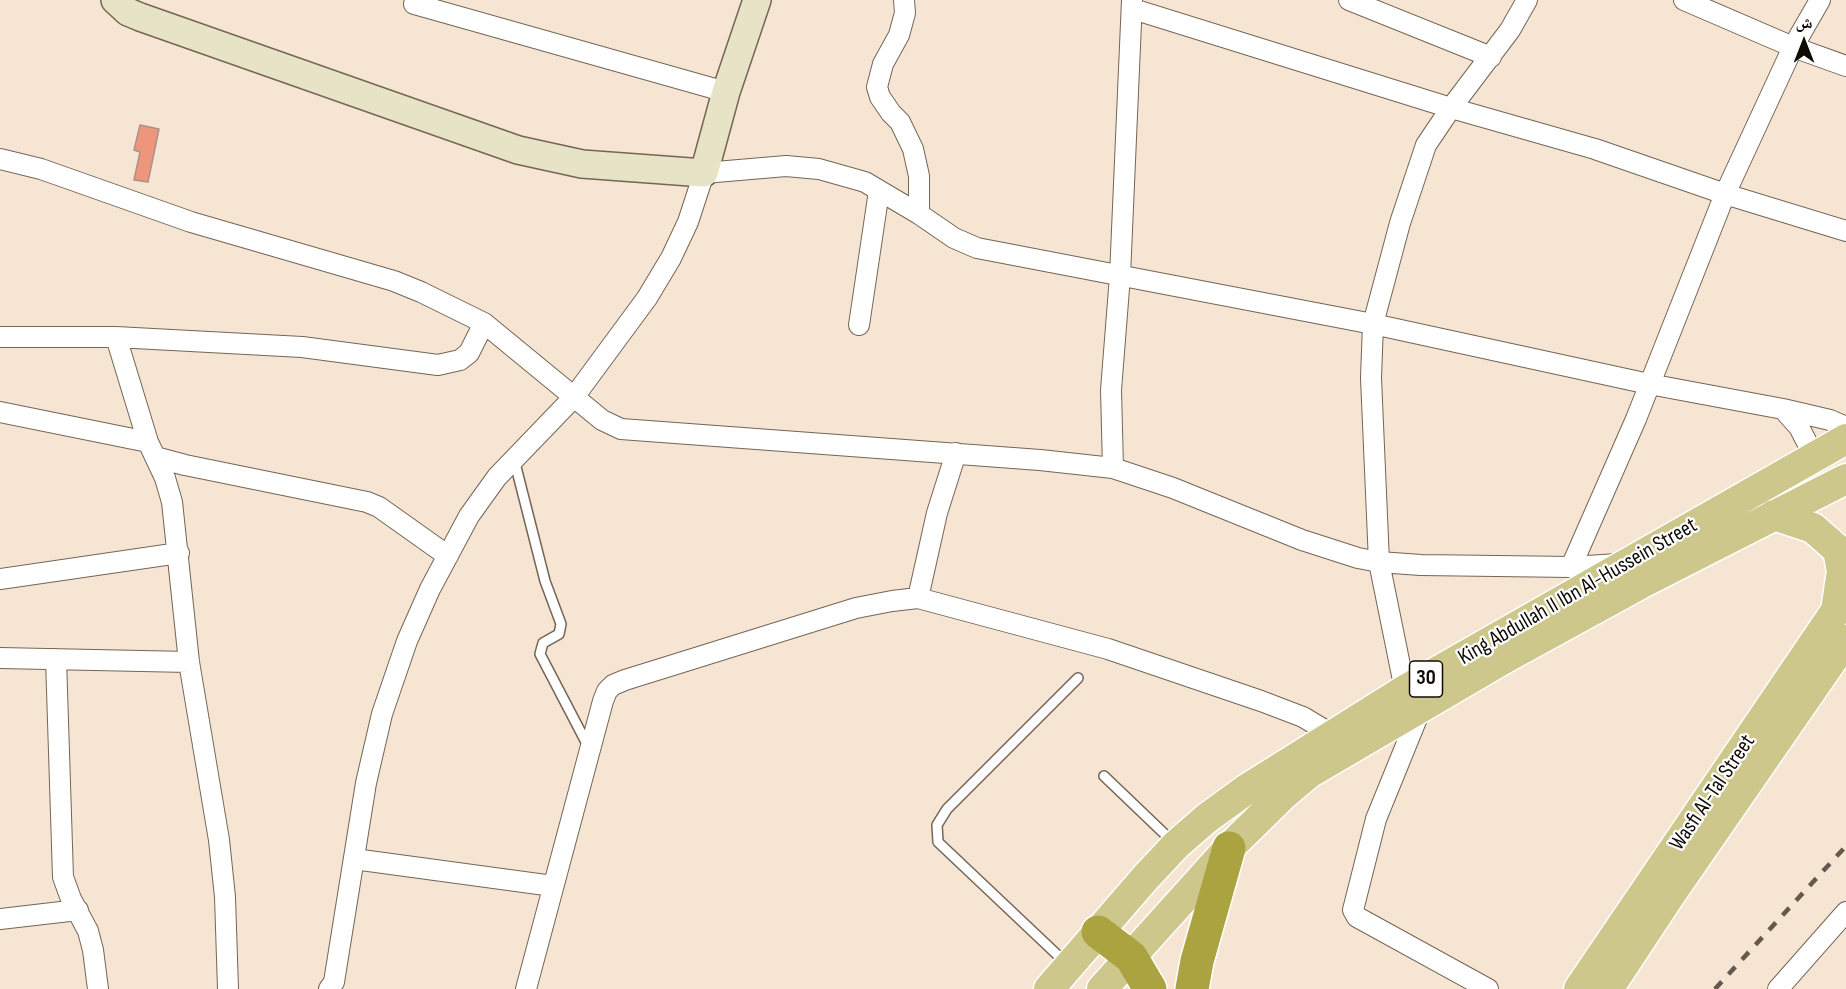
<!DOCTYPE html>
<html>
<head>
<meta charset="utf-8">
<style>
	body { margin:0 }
	#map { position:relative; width:1846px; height:989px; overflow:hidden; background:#f6e5d2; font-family:"Sofia Sans Condensed","Noto Naskh Arabic",sans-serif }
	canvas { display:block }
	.north { position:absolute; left:1774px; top:12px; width:60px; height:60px; -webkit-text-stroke:4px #fff; paint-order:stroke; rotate:0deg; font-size:16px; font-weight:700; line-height:24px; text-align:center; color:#100a05 }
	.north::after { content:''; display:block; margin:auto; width:21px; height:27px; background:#100a05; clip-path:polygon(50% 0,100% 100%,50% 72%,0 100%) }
</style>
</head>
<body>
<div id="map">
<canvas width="1846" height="989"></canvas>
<div class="north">ش</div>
</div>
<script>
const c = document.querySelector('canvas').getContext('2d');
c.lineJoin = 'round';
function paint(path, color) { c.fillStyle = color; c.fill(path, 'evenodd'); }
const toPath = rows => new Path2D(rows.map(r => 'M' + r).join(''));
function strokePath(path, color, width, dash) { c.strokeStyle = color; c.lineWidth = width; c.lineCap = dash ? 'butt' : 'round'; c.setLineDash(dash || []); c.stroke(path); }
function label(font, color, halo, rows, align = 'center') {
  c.font = font + ' "Sofia Sans Condensed",sans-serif'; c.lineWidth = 4.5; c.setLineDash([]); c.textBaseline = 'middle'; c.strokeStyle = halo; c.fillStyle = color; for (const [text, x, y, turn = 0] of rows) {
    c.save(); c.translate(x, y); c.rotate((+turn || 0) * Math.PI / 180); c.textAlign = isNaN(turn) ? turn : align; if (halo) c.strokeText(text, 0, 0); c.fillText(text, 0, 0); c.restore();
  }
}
const building = toPath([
	[140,125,159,129,148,182,134,180,140,152,134,150,140,125]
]);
paint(building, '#ee967c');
strokePath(building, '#aa918a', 1.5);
const lane = toPath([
	[514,459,545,581,561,624,559,634,543,643,540,654,588,746],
	[1104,776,1174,843],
	[1067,964,938,842,937,825,947,809,1078,678]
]);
const street = toPath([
	[904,0,905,13,899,35,883,64,877,87,880,97,891,113,900,122,913,149,919,176,919,214],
	[1349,0,1491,57],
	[1684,0,1793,47,1846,66],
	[414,4,726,92],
	[1133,9,1451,108,1595,149,1725,194,1846,231],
	[0,159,41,169,191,222,394,281,421,292,484,323,602,420,621,429,1040,460,1113,468,1173,488,1302,540,1358,558,1379,562,1421,565,1571,567,1618,564],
	[859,325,879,191],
	[0,337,116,337,302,347,438,365,460,360,469,353,484,323],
	[116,337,148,442,165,478,172,502,189,662,219,840,225,897,228,989],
	[1783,409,1799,427,1814,456],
	[0,412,148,442],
	[155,457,185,465,367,502,379,507,448,556],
	[1113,468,1111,390,1120,276,1132,0],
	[1571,567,1636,419,1725,194,1793,47,1820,0],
	[0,579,179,553],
	[918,598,937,513,956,453],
	[0,658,189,662],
	[56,659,63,877,71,899,88,931,93,950,98,989],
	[1405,690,1379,562,1371,378,1373,324,1400,223,1426,145,1451,108,1510,30,1527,0],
	[1422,706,1376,819,1353,910,1357,917,1488,989],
	[354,859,553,886],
	[0,919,78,910],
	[329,989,334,982,366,783,382,714,407,641,430,589,469,516,497,477,574,397,647,298,671,258,688,222,704,173,786,166,819,169,865,182,919,214,954,238,977,248,1373,324,1649,384,1783,409,1830,420,1846,427],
	[526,989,603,701,607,691,613,685,625,680,856,608,892,601,918,598,1108,649,1261,701,1303,717,1333,735],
	[1778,989,1846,912]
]);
const secondary = toPath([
	[115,0,128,12,140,17,518,150,582,164,704,173,726,92,757,0]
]);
const primary = toPath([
	[1774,515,1813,528,1838,550,1842,571,1836,611],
	[1049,989,1146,877,1176,845,1207,818,1247,789,1405,690,1846,439],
	[1102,989,1229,848,1283,795,1309,773,1505,658,1640,584,1846,479],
	[1579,989,1846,596],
	[1608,989,1670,895,1846,640]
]);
const highway = toPath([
	[1098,932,1131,957,1150,989],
	[1192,989,1197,961,1229,848]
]);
strokePath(lane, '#746555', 12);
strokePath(street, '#746555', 22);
strokePath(secondary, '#746555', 30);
strokePath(primary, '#fff', 33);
strokePath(highway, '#fff', 36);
strokePath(lane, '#fff', 9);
strokePath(street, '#fff', 20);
strokePath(secondary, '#e6e3c6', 27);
strokePath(primary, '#cdc78c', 30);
strokePath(highway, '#aba240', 33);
strokePath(toPath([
	[1715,989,1846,846]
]), '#63594f', 4.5, [10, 10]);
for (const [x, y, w] of [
	[1426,679,33]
]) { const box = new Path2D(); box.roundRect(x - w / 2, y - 18, w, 36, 4.5); c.fillStyle = '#fff'; c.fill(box); strokePath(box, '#100a05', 1.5); }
label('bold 21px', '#100a05', null, [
	["30",1426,679]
]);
label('22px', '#100a05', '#fff', [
	["King Abdullah II Ibn Al-Hussein Street",1578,592,-30],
	["Wasfi Al-Tal Street",1713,793,-56]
]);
</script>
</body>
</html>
